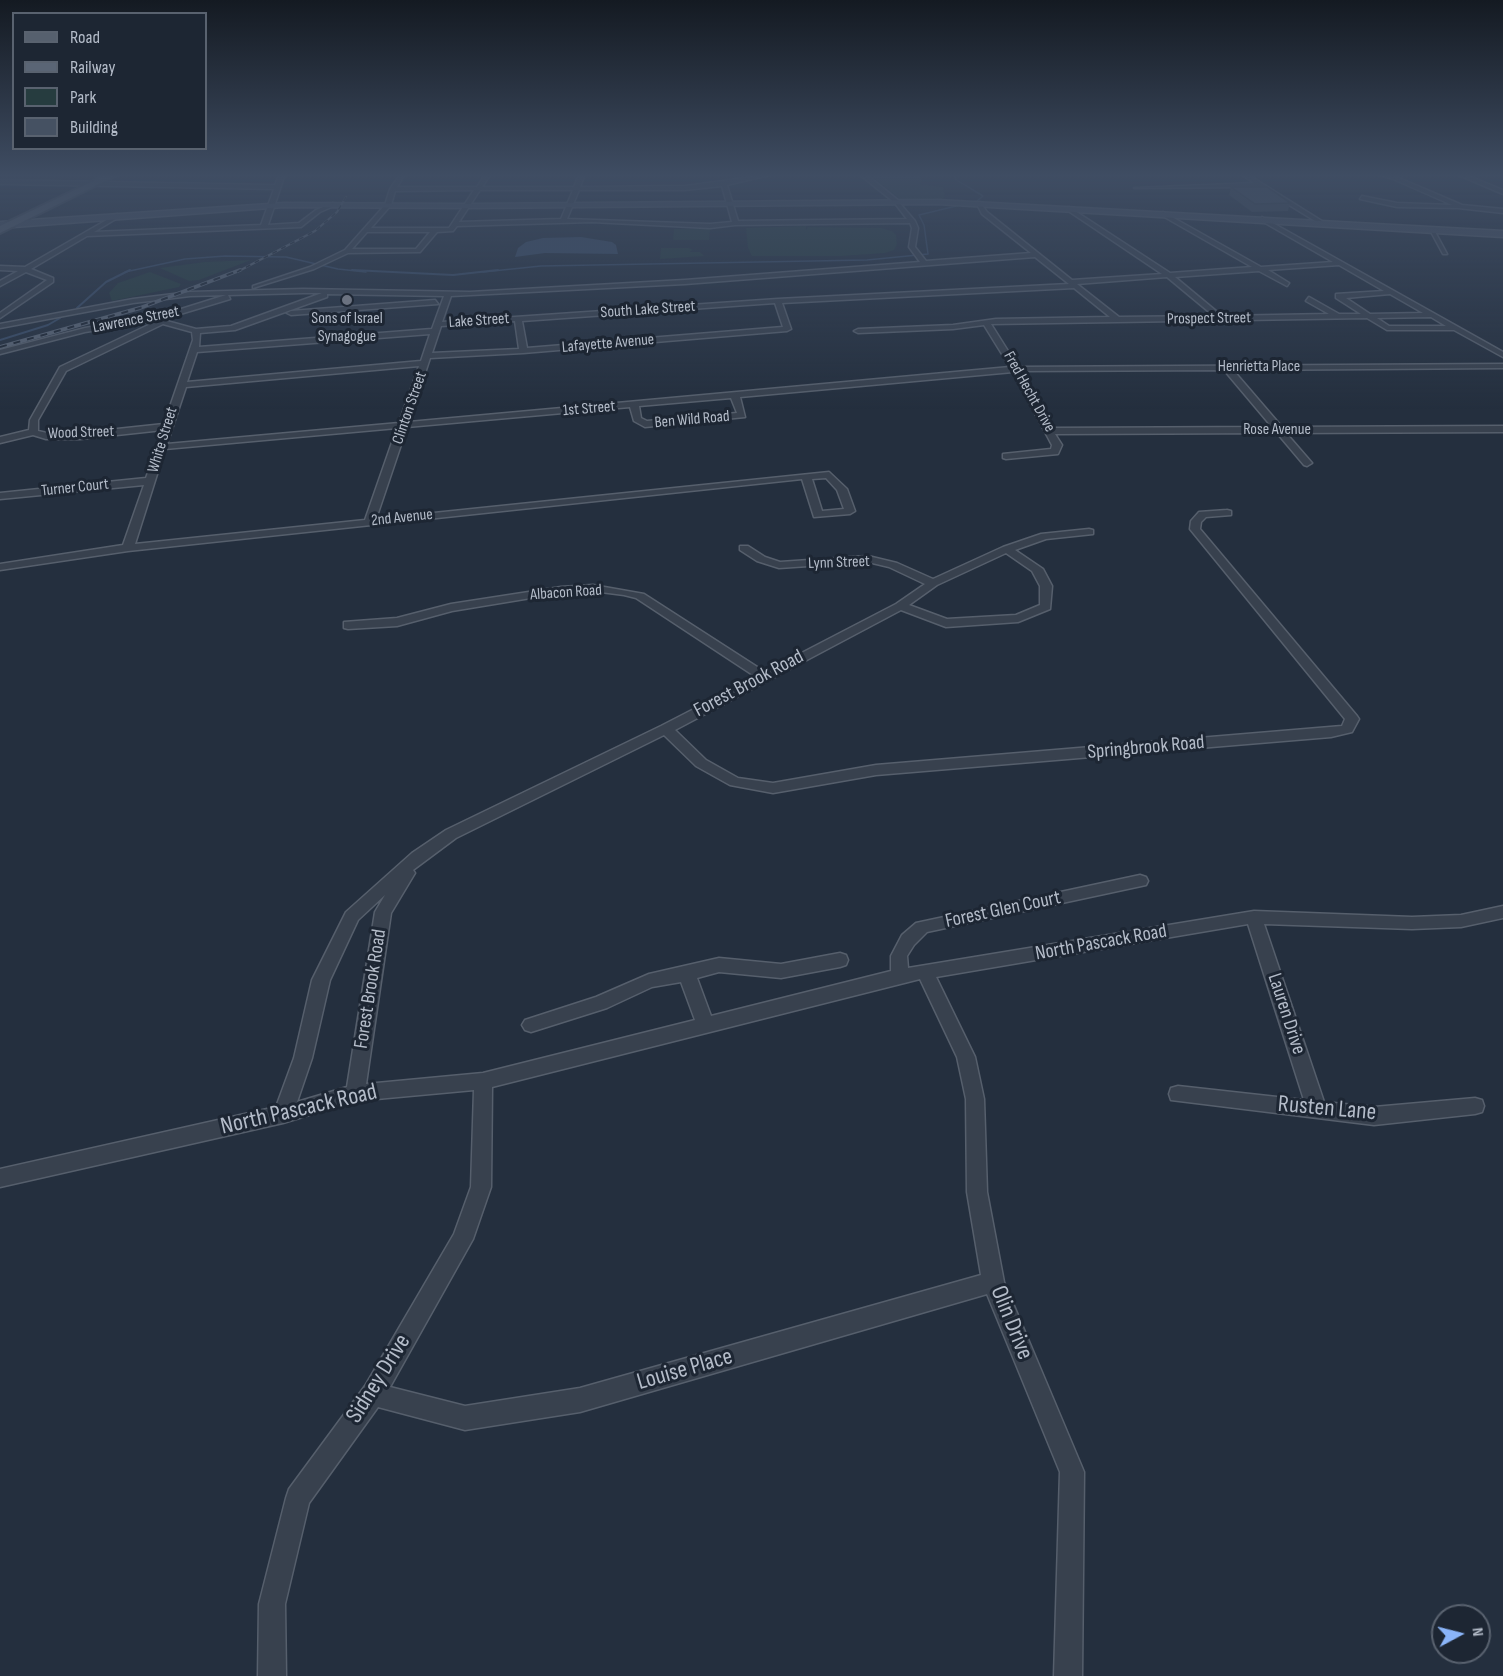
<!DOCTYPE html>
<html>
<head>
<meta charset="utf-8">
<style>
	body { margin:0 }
	#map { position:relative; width:1503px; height:1676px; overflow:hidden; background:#242f3e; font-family:"Sofia Sans Condensed",sans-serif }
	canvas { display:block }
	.legend { position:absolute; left:12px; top:12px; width:195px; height:138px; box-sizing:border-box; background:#1d2633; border:2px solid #59626f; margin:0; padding:8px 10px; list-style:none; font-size:18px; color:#b4bcc9 }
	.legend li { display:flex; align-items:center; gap:12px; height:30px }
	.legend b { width:30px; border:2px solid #59626f }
	.north { position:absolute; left:1431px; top:1604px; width:60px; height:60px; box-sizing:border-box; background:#1d2633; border:2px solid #59626f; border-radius:50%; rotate:83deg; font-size:16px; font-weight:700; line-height:24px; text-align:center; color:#b4bcc9 }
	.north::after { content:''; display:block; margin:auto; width:21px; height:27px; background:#8ab4f8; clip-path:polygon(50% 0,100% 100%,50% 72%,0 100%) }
</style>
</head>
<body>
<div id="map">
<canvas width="1503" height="1676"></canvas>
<ul class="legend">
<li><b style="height:8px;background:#56606e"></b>Road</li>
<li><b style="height:8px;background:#5a6575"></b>Railway</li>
<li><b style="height:16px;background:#263c3f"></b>Park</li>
<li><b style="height:16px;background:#455162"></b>Building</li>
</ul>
<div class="north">N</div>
</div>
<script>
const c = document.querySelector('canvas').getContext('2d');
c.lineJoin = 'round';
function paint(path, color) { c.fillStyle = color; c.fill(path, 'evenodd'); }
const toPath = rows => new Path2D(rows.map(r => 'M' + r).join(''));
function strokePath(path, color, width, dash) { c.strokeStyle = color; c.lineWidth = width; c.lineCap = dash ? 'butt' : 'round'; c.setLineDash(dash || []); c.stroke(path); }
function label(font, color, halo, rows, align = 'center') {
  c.font = font + ' "Sofia Sans Condensed",sans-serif'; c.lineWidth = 6; c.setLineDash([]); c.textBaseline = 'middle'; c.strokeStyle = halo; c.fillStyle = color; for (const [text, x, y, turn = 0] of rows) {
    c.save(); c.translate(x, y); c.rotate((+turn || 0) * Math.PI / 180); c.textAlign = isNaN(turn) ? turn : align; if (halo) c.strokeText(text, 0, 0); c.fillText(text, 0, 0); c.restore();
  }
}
paint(toPath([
	[869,174,920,174,922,181,920,184,943,187,945,197,941,200,900,199],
	[806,226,806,230,808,227,881,228,892,231,896,235,897,244,894,250,885,253,842,256,752,256,748,248,746,228],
	[674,229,710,229,709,240,673,240],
	[661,248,689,248,693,250,689,252,700,252,704,256,660,259],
	[251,260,199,280,189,281,160,268,205,262],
	[150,272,181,284,179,287,112,301,109,293,118,283]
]), '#263c3f');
paint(toPath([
	[581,237,612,242,616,245,618,254,545,253,515,257,518,248,526,242,543,238]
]), '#394c67');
strokePath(toPath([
	[125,272,185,259,225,256,286,257,338,269,366,272],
	[483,272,541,266,867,260,928,254,924,225,919,215,977,201,983,196,955,179,954,174]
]), '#394c67', 1.5);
strokePath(toPath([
	[352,270,453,275,498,270],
	[77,308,106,282,130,270],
	[0,340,48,325,60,318]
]), '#394c67', 2);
const minor = toPath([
	[279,174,285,174,268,225,299,223,316,210,333,203,336,205,320,212,301,227,87,236,31,269,53,278,53,282,0,318,0,313,47,280,26,272,0,286,0,281,18,271,0,270,0,266,25,267,117,214,119,217,94,232,261,225,274,189,0,184,0,180,275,185,279,174],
	[400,174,405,174,397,187,477,187,485,174,491,174,482,187,574,187,579,174,585,174,580,187,685,186,774,174,727,185,738,221,907,219,894,202,897,200,915,221,918,228,915,247,926,261,1031,253,982,214,977,204,980,202,987,212,1072,280,1162,274,1067,210,1069,207,1170,273,1252,267,1161,215,1163,212,1261,267,1333,262,1260,220,1262,217,1503,352,1503,357,1454,330,1387,330,1367,318,991,324,1018,367,1503,364,1503,368,1233,370,1282,427,1503,426,1503,432,1286,433,1312,463,1307,466,1304,465,1277,433,1055,434,1062,445,1058,454,1006,459,1003,458,1003,454,1051,449,1052,445,1013,372,740,397,745,417,645,427,634,421,630,407,407,427,376,519,829,472,847,489,855,511,850,514,814,517,802,479,128,551,0,570,0,564,123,545,144,485,0,499,0,493,146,478,163,430,80,439,46,439,33,435,0,443,0,437,29,430,30,420,60,367,159,320,85,332,0,354,0,350,85,328,162,315,226,295,190,296,133,303,0,328,0,324,133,299,190,292,303,289,470,292,685,280,920,262,909,247,912,228,910,223,735,225,710,228,592,222,457,226,453,231,437,232,420,252,348,253,314,269,253,288,253,286,310,267,345,250,385,205,390,189,400,174],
	[722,186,732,222,710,224,567,219,579,190,685,190,722,186],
	[474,190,449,228,371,228,391,205,395,191,474,190],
	[480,190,573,190,561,219,459,222,480,190],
	[367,232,430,232,416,249,352,249,367,232],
	[1035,257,1069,284,778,299,442,322,451,296,685,284,1035,257],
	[1339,265,1384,291,1336,294,1336,298,1361,314,1339,314,1309,297,1306,301,1329,314,1222,316,1175,277,1259,271,1287,286,1289,283,1268,270,1339,265],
	[1167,277,1214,316,1119,317,1077,284,1167,277],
	[1074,288,1110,317,996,319,953,325,858,329,854,331,858,333,953,329,984,325,1010,367,409,422,430,358,523,353,787,331,791,329,782,303,1074,288],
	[303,293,322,293,231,326,196,329,167,321,167,318,230,299,228,295,303,293],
	[327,294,444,296,432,329,199,347,200,333,235,330,327,297,327,294],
	[1390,294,1423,313,1370,314,1346,298,1390,294],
	[775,303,783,327,527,348,522,321,775,303],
	[1431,317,1446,326,1389,326,1377,318,1431,317],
	[515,321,519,349,432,353,441,326,515,321],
	[163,324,192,332,193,340,164,424,80,433,47,433,38,431,38,420,66,371,163,324],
	[430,334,421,361,187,382,197,352,430,334],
	[419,366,399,423,167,444,186,387,419,366],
	[1224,370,1272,427,1052,428,1021,371,1224,370],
	[731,398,737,413,647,421,641,418,639,406,731,398],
	[397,428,365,520,135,544,165,449,397,428],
	[826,478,837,490,844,509,822,511,812,479,826,478],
	[1241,174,1247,174,1325,223,1320,224,1260,187,1134,188,1254,183,1241,174],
	[1376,174,1390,176,1400,174,1402,176,1399,178,1462,205,1503,209,1503,213,1458,208,1397,207,1360,199,1362,196,1397,203,1452,205,1393,179,1376,174],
	[1456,174,1464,174,1503,190,1503,194,1456,174],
	[1429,228,1433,228,1447,254,1443,254,1429,228],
	[435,300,438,304,291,315,287,313,291,311,435,300],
	[1227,510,1231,511,1231,515,1206,517,1201,522,1200,529,1357,716,1359,719,1352,732,1331,737,876,775,773,793,730,785,696,766,664,735,456,838,413,870,415,873,391,913,366,1084,483,1073,695,1020,681,982,652,987,607,1008,531,1032,525,1030,522,1025,525,1020,596,997,649,974,719,958,781,964,840,953,846,955,848,960,846,965,840,967,781,978,719,972,697,978,711,1016,891,971,891,956,902,935,916,923,1140,875,1146,877,1148,881,1146,885,927,932,914,945,907,956,908,968,1254,911,1412,917,1461,915,1503,906,1503,918,1461,927,1412,929,1264,924,1324,1102,1374,1107,1475,1098,1482,1100,1484,1106,1482,1112,1475,1114,1374,1125,1171,1100,1169,1094,1171,1088,1178,1086,1304,1100,1248,924,936,977,975,1057,984,1099,987,1192,1004,1282,1084,1472,1082,1676,1054,1676,1060,1472,987,1294,580,1412,465,1430,378,1407,309,1503,285,1604,286,1676,258,1676,259,1604,286,1498,289,1489,365,1386,454,1234,471,1187,474,1090,355,1101,283,1123,0,1187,0,1169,276,1107,294,1058,312,980,346,912,412,853,446,830,661,726,756,677,636,598,624,595,593,591,561,593,452,611,397,626,348,629,344,628,344,622,397,618,451,604,561,587,593,585,644,594,765,672,896,604,925,584,889,567,868,562,779,568,757,561,740,550,740,546,748,546,765,557,780,562,868,556,897,563,933,579,1003,547,1041,534,1089,529,1093,530,1093,534,1046,539,1015,550,1043,569,1052,586,1050,609,1018,622,946,627,901,610,675,730,706,760,738,778,773,783,876,765,1342,726,1345,719,1190,529,1191,521,1199,512,1227,510],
	[1006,553,1032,571,1040,586,1040,605,1016,615,947,619,909,605,937,585,1006,553],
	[385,895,375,912,347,1087,297,1102,312,1058,330,980,358,920,385,895],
	[920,979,957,1057,966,1099,967,1192,981,1275,580,1388,465,1406,390,1387,473,1239,491,1187,492,1087,920,979]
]);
const tertiary = toPath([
	[859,174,866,174,899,201,899,203,895,203,859,174]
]);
const secondary = toPath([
	[937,200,1503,231,1503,237,937,204,469,208,284,207,0,228,0,222,284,203,469,204,937,200]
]);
const primary = toPath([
	[108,174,119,174,0,233,0,226,108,174]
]);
strokePath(minor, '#565f6c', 3);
strokePath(tertiary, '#565f6c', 3);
strokePath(secondary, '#565f6c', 3);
strokePath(primary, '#414a57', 4);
paint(minor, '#38414e');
paint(tertiary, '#38414e');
paint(secondary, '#465061');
paint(primary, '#56606e');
const railFar1 = toPath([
	[237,272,315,231,337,212,346,197]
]);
const rail = toPath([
	[0,347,140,308,240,270]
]);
strokePath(railFar1, '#5a6575', 2);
strokePath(rail, '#5a6575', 4);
strokePath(railFar1, '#1d2633', 1.5, [5]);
strokePath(rail, '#1d2633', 2, [7]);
paint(toPath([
	[1231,187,1290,203,1288,211,1252,212,1229,195]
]), '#3b4654');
const building = toPath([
	[1231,187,1267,187,1290,203,1255,204,1231,187]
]);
paint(building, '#455162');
strokePath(building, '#303945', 1.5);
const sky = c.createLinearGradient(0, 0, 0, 409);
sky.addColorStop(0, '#141a22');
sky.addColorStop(0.43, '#3f4d63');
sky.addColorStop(1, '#3f4d6300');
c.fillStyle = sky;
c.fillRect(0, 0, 1503, 409);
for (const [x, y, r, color] of [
	[347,300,6,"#6b7280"]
]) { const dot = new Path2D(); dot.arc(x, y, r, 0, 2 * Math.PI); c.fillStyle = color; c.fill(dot); strokePath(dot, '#1d2633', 2); }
label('16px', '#b4bcc9', '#1d2633', [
	["South Lake Street",648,310,-4],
	["Prospect Street",1209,319,-1],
	["Lawrence Street",136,320,-11],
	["Lake Street",479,321,-4],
	["Lafayette Avenue",608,344,-5],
	["Henrietta Place",1259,367],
	["Fred Hecht Drive",1029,392,61],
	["Clinton Street",410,408,-71],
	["1st Street",589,409,-5],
	["Ben Wild Road",692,420,-5],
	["Rose Avenue",1277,430],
	["Wood Street",81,433,-2],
	["White Street",163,440,-73],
	["Turner Court",75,488,-6],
	["2nd Avenue",402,518,-6],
	["Lynn Street",839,563,-2],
	["Albacon Road",566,593,-4]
]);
label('16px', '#b4bcc9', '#1d2633', [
	["Sons of Israel",347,319],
	["Synagogue",347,337]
]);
label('20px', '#b4bcc9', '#1d2633', [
	["Forest Brook Road",749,684,-28],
	["Springbrook Road",1146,748,-5],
	["Forest Glen Court",1003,910,-12],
	["North Pascack Road",1101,943,-10],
	["Forest Brook Road",371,989,-81],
	["Lauren Drive",1286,1014,72]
]);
label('24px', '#b4bcc9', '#1d2633', [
	["Rusten Lane",1327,1109,5],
	["North Pascack Road",299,1110,-13],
	["Olin Drive",1011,1323,68],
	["Louise Place",685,1370,-16],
	["Sidney Drive",379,1379,-58]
]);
</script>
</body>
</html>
